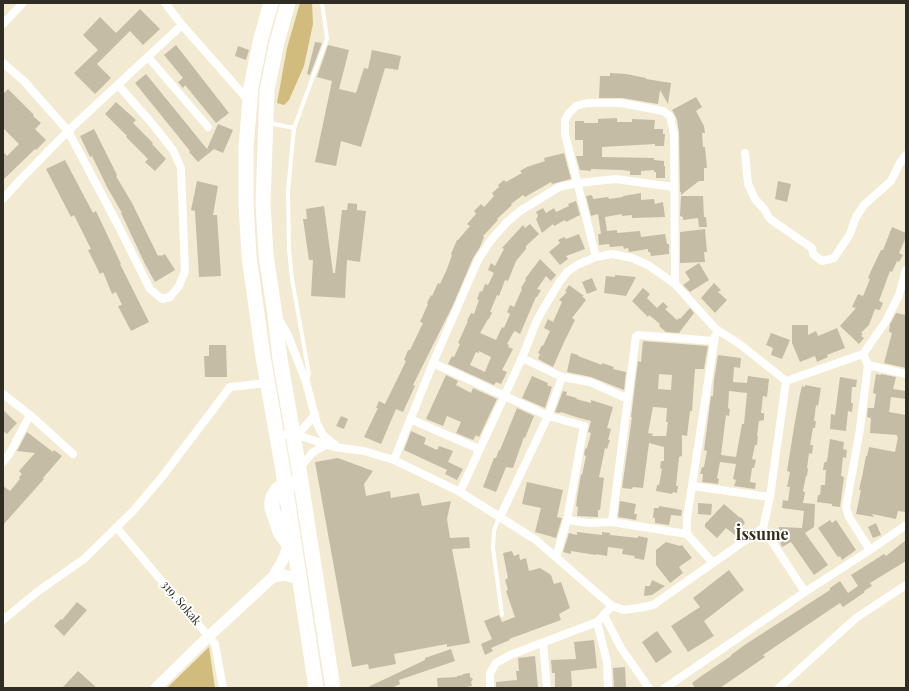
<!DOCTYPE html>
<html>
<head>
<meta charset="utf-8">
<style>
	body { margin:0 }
	#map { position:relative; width:909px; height:691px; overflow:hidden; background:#f2ead1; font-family:"Playfair Display",serif }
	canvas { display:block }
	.frame { position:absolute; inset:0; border:4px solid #2f2c23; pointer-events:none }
</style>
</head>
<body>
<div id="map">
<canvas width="909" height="691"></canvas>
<div class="frame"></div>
</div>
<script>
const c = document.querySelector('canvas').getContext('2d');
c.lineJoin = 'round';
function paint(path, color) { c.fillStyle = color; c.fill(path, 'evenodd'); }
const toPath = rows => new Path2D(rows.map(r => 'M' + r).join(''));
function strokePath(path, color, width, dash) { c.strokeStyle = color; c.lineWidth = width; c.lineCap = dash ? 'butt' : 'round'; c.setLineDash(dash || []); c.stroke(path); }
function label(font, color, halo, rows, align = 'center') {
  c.font = font + ' "Playfair Display",serif'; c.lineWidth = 4; c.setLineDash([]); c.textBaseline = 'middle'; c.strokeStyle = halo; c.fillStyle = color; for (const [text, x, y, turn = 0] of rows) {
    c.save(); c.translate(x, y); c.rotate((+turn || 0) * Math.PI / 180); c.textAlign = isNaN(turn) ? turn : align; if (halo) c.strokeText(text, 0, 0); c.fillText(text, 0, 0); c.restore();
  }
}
paint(toPath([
	[300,3,312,3,313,24,304,66,289,100,284,105,277,103,287,48],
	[209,647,215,688,167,688]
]), '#d2bc7d');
paint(toPath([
	[140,9,160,29,143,45,130,31,97,64,111,78,95,94,74,73,98,50,83,35,100,17,116,33],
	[315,42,322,43,310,75,307,74],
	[176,45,229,113,216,123,185,85,183,88,178,82,183,78,164,55],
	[328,45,349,50,339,89,356,93,364,68,368,69,372,50,401,56,398,70,385,68,361,147,341,141,336,166,315,162,332,81,317,77],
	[238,46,249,50,246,60,235,56],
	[610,73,626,74,646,78,646,79,671,83,668,104,660,90,658,104,622,98,599,98,600,76,610,76],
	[146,74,207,149,218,124,233,130,223,153,214,149,198,162,189,152,190,151,135,83],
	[8,89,34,115,33,116,41,123,35,129,46,140,36,150,35,149,3,180,3,152,7,156,19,144,3,128,3,94],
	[696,97,702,107,696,111,704,126,705,133,702,133,703,147,705,147,707,168,704,168,704,181,699,181,681,195,681,192,680,192,679,133,677,119,672,110],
	[116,102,136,120,133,123,153,143,152,144,166,159,155,171,145,162,148,159,126,137,127,136,105,114],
	[617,118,617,122,632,122,632,119,655,120,654,129,663,129,663,134,665,134,664,146,655,146,655,144,602,147,602,157,654,158,654,160,664,161,664,166,665,166,665,178,656,178,656,172,654,172,654,170,641,171,641,175,630,175,630,171,622,170,591,169,591,171,580,170,576,156,583,156,583,140,575,140,575,121,584,121,584,123,598,123,598,119],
	[94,129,117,175,116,176,132,203,158,256,160,255,161,256,165,254,175,270,155,282,145,264,121,213,122,213,107,187,92,156,90,157,80,136],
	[564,153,571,179,552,184,551,182,525,197,523,195,511,204,512,205,497,219,498,220,483,236,484,237,480,247,473,258,453,305,413,385,415,386,403,412,396,409,381,444,364,437,378,408,376,408,379,401,385,404,406,361,404,360,408,350,410,350,423,323,420,322,428,304,427,303,431,295,432,296,438,283,440,284,447,269,452,255,451,254,457,240,458,240,470,226,467,224,476,214,474,211,481,204,484,207,494,196,492,193,499,187,498,185,504,180,506,182,522,173,520,171,527,167,545,161,544,158],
	[65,160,93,213,96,211,121,264,120,264,149,322,131,331,118,306,122,305,116,292,112,294,103,272,100,274,88,250,91,249,74,215,71,217,46,169],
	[197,181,218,186,213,215,217,215,221,276,199,277,195,211,191,210],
	[778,181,791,184,787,202,775,199],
	[641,193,641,200,654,199,655,204,663,202,665,217,632,218,632,215,622,216,622,214,605,217,607,231,617,230,617,233,640,231,641,237,665,234,667,244,669,244,669,254,651,256,650,252,648,252,648,249,629,252,628,248,624,249,623,246,610,247,609,244,599,245,598,234,601,234,598,214,591,216,586,196,592,195,593,199,608,197,609,199,623,197,623,196],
	[681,196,703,196,704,217,706,217,707,227,699,227,698,218,683,220,683,217,680,216],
	[576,201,580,215,566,222,565,220,554,226,553,224,542,233,536,219,538,216,536,212,543,208,546,213,554,208,556,212,569,206,568,204],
	[348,203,357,204,357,210,366,211,360,262,347,260,345,298,311,296,313,260,309,260,303,219,307,219,306,209,324,206,333,273,335,273,342,210,347,210],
	[530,224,539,234,526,246,526,249,516,261,508,281,505,280,499,296,497,295,490,312,492,312,489,319,488,319,480,333,496,340,502,327,504,328,510,314,507,312,510,305,514,307,522,289,521,288,526,280,525,279,540,259,556,275,551,281,546,276,537,289,541,290,537,297,536,297,520,334,515,331,513,333,507,344,509,345,508,347,513,349,502,370,507,372,501,384,496,382,494,385,448,364,452,356,454,357,460,344,458,343,468,321,467,321,471,313,474,314,479,300,477,299,480,291,482,292,485,284,488,285,494,273,488,270,491,263,495,266,504,249,502,248,523,225,525,228],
	[479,351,491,357,485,372,470,365,476,352,479,353],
	[892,227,906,233,906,237,899,253,903,255,899,262,897,261,892,272,890,271,879,301,883,303,880,310,875,309,869,325,861,333,863,334,861,336,864,338,859,344,840,326,856,308,852,307,858,294,863,296,870,279,868,278,871,271,881,250,883,250],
	[705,229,707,252,704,252,705,262,680,263,680,232],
	[579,234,585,249,566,256,568,259,560,265,549,252,560,243,558,240,564,237,566,239],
	[699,263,709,280,690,292,683,285,690,280,685,272],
	[615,275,636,277,626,296,604,293,606,276,615,277],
	[592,278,597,290,587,294,582,282],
	[714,283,721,290,718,292,727,300,715,313,701,298],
	[569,285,584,296,582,296,586,300,572,318,575,320,565,340,553,367,538,359,540,354,538,353,542,345,543,346,550,331,544,328,548,319,553,322,562,302,559,300,567,292,565,291],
	[643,288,650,294,647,298,657,308,663,302,668,307,665,309,677,320,679,318,680,319,690,308,694,313,679,333,666,332,659,326,660,324,649,315,648,317,632,301],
	[896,313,906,315,906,368,884,363,892,333,889,332,890,324],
	[792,325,808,325,808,335,816,331,818,336,837,328,845,348,827,355,828,357,817,362,815,356,800,362,792,343],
	[771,333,790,340,782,359,771,355,773,348,766,345],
	[643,341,708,346,704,369,695,369,692,411,690,411,687,436,682,435,682,456,679,457,676,486,678,486,677,493,673,492,672,494,656,491,657,485,659,485,662,469,660,468,661,461,664,461,664,447,649,443,643,488,633,487,632,489,622,488,632,417,631,417,638,361,641,362],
	[659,374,672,375,671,390,658,389],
	[653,407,667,408,666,422,668,422,666,436,652,436,653,434,648,433],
	[209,345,226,345,227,377,205,377,204,356,209,356],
	[571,353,578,355,578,356,602,365,602,363,614,367,613,369,626,372,624,390,591,377,567,372],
	[718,355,741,358,740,368,734,367,733,382,747,383,748,376,769,379,767,397,763,396,761,413,764,413,764,420,759,421,757,436,758,436,757,445,755,445,752,459,756,460,754,468,752,468,750,482,756,483,755,489,734,486,736,480,733,479,736,464,720,462,717,478,719,479,718,484,702,482,703,474,700,474,702,467,704,467,707,451,704,450,711,396,713,396,714,380],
	[729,391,747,393,744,424,742,424,736,457,721,455,726,415,729,416,730,409,728,408],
	[876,374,881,375,881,374,896,377,893,389,906,391,906,399,891,397,889,412,906,415,906,512,898,511,896,519,872,514,874,517,856,514,861,490,859,490,862,477,866,456,867,456,869,447,895,452,898,437,897,437,897,435,870,433,871,418,867,417,868,408,874,408,876,394,873,393],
	[446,375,458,381,456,385,471,393,473,388,497,399,479,437,476,435,473,440,456,433,461,422,447,416,443,426,426,419],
	[532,376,548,383,547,385,552,387,545,408,522,398],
	[840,377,857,380,856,387,852,387,851,403,853,403,852,412,848,411,846,431,830,429,831,414,835,415],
	[805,385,821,388,818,406,816,405,814,421,816,421,815,428,813,428,810,445,813,445,812,454,809,453,807,468,808,469,807,476,806,476,803,491,805,492,803,503,815,504,814,527,805,533,828,565,814,575,791,542,782,547,779,538,779,527,802,528,804,511,782,508,783,500,788,501,790,487,787,487,790,472,787,471,794,427,800,394,802,386,805,387],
	[563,391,567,392,566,395,577,398,576,399,591,403,591,400,613,407,607,428,611,429,608,440,610,440,607,449,605,448,599,477,604,478,600,510,598,510,598,517,577,516,578,507,576,506,577,498,581,474,582,475,586,456,584,455,585,449,587,448,591,433,588,432,591,421,576,417,561,412,560,413,555,412],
	[517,408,534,416,525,438,524,437,513,468,506,467,496,492,483,487,494,458,496,458,499,450,500,450],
	[3,410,17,423,7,434,3,431],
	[341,416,348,419,344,429,336,426],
	[411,431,426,438,424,444,437,450,439,446,453,451,448,462,463,469,457,480,445,474,447,470,404,450],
	[27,432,53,452,54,450,62,456,43,478,44,479,3,525,3,486,10,491,20,479,19,477,22,474,19,471,35,453,17,451],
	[830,439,844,442,843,449,847,450,846,458,843,457,841,476,844,477,840,507,832,506,832,504,817,502,818,495,820,495,821,485,825,485,826,470,823,470,824,463,827,461],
	[338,458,373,471,364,484,366,496,390,491,391,498,419,493,422,506,451,501,447,519,450,538,469,537,470,548,452,549,470,643,447,647,447,644,394,654,396,664,369,669,368,664,352,667,315,462],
	[527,482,563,490,557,517,562,518,556,538,535,532,541,508,522,504],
	[620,501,636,504,634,514,637,514,636,520,618,517],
	[698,503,712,504,711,515,698,514],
	[724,504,739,517,742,518,745,523,740,528,742,530,736,536,726,528,717,538,705,527,705,524],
	[659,506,682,510,681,516,671,515,669,525,655,523,655,518,653,518,654,508,659,508],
	[830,520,832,523,836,520,856,550,842,560,840,556,838,557,818,528],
	[876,523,881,535,873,538,868,527],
	[577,532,602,535,602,532,610,533,610,535,638,538,638,536,648,538,644,560,634,558,635,556,622,554,623,549,608,547,607,556,596,554,596,555,571,551,571,554,563,552,569,533,577,535],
	[906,540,906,561,870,583,872,586,864,591,865,592,843,607,840,603,822,615,763,655,765,657,720,688,695,688,692,683,700,677,731,656,731,655,746,644,830,590,830,588,840,581,848,593,858,586,851,575,884,554,886,556],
	[666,542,680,546,682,545,692,558,679,567,683,573,670,583,656,565,656,550],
	[512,551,514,556,519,554,520,560,526,558,529,571,540,568,551,575,554,584,561,582,570,608,559,614,561,620,509,639,510,640,491,648,493,651,485,655,481,644,492,639,484,621,499,615,502,622,515,617,506,591,508,590,505,580,508,578,503,553],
	[729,570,744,590,704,621,714,636,688,652,671,626,700,607,693,598],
	[652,580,665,586,652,595,644,596,645,586,650,586],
	[77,602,87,610,64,636,54,626,61,619,62,620],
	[657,631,672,652,656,663,642,642],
	[594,640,597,668,571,671,572,686,571,686,571,688,555,688,555,673,552,673,551,660,576,659,574,642],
	[451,649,455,661,399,680,400,684,392,688,366,688,425,660,425,658],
	[535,656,538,688,496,688,496,682,517,680,516,671,519,671,518,658],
	[625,667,626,688,614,688,613,668],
	[78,671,97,688,62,688],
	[470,673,470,677,473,679,471,682,472,686,466,687,466,688,438,688,437,678,457,677,457,676,463,675,463,674]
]), '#c5bca5');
strokePath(toPath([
	[269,123,294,128],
	[306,382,309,374,292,279,289,250,288,191,294,128,327,39,322,3],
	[499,517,494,531,493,548,502,615]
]), '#fff', 4);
strokePath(toPath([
	[165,3,182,25,249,101],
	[3,24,23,3],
	[148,57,208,127],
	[3,63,24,81,68,131,118,225,150,289,162,299,170,297,179,286,185,271,181,168,173,150,150,121,118,85],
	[745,153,748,184,755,199,764,209,770,219,812,248,813,254,822,261,834,258,850,234,856,217,864,205,891,181,900,163,906,155],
	[3,199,21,179,68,131,182,25],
	[596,257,565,134,565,120,569,113,576,106,587,103,621,103,663,111,670,116,674,134,675,284],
	[278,318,287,333,306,382,317,424,323,435,338,447],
	[863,354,868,365,860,429,846,507,849,517,870,550],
	[522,358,562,377,590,382,628,399],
	[433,363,548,416,584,426,567,520,556,557],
	[868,365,906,374],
	[786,381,863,354,886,321,899,295,906,270],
	[3,394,30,415,73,454],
	[410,419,479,449],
	[276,435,297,435,334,447,364,451,394,460,460,492,536,540,612,606,623,610,639,608,653,605,763,528,770,497,786,381],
	[297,435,315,415],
	[394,460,433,363,478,260,491,240,506,223,520,211,559,187,578,183,616,179,673,187],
	[3,462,10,453,30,415],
	[299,469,312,453,325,445],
	[692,486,770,497],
	[460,492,522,358,537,320,548,301,560,281,568,271,579,264,596,257,612,254,632,258,648,265,675,284,716,329,741,345,786,381],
	[500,517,548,416,562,377],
	[567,520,589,523,612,522,687,534],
	[612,522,636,336,638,335,714,341],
	[117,528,215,644,223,688],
	[763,528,805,592],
	[713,563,687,534,687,518,715,336],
	[604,615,621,648,649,688],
	[3,620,37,592,84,559,133,511,162,477,230,387,267,383],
	[597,622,607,662,608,688],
	[543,643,547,688],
	[490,688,490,673,496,663,510,655,597,622,612,606],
	[665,688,805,592,870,550,906,525],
	[779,688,856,618,906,585]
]), '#fff', 8);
strokePath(toPath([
	[273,577,284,575,299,579],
	[156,688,209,636,273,577,283,560,289,544]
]), '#fff', 11);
strokePath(toPath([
	[271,3,261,38,251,87,246,148,246,204,249,256,263,357,283,471,316,688],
	[288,3,277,42,267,90,263,203,266,255,275,315,280,359,299,469,333,688],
	[293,484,285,484,278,489,273,497,272,502,272,508,280,532,289,544,295,549]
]), '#fff', 15);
label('12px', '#2f2c23', '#fff', [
	["319. Sokak",181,603,50]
]);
label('bold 16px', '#342d1a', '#fff', [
	["İssume",762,535]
]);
</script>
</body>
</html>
